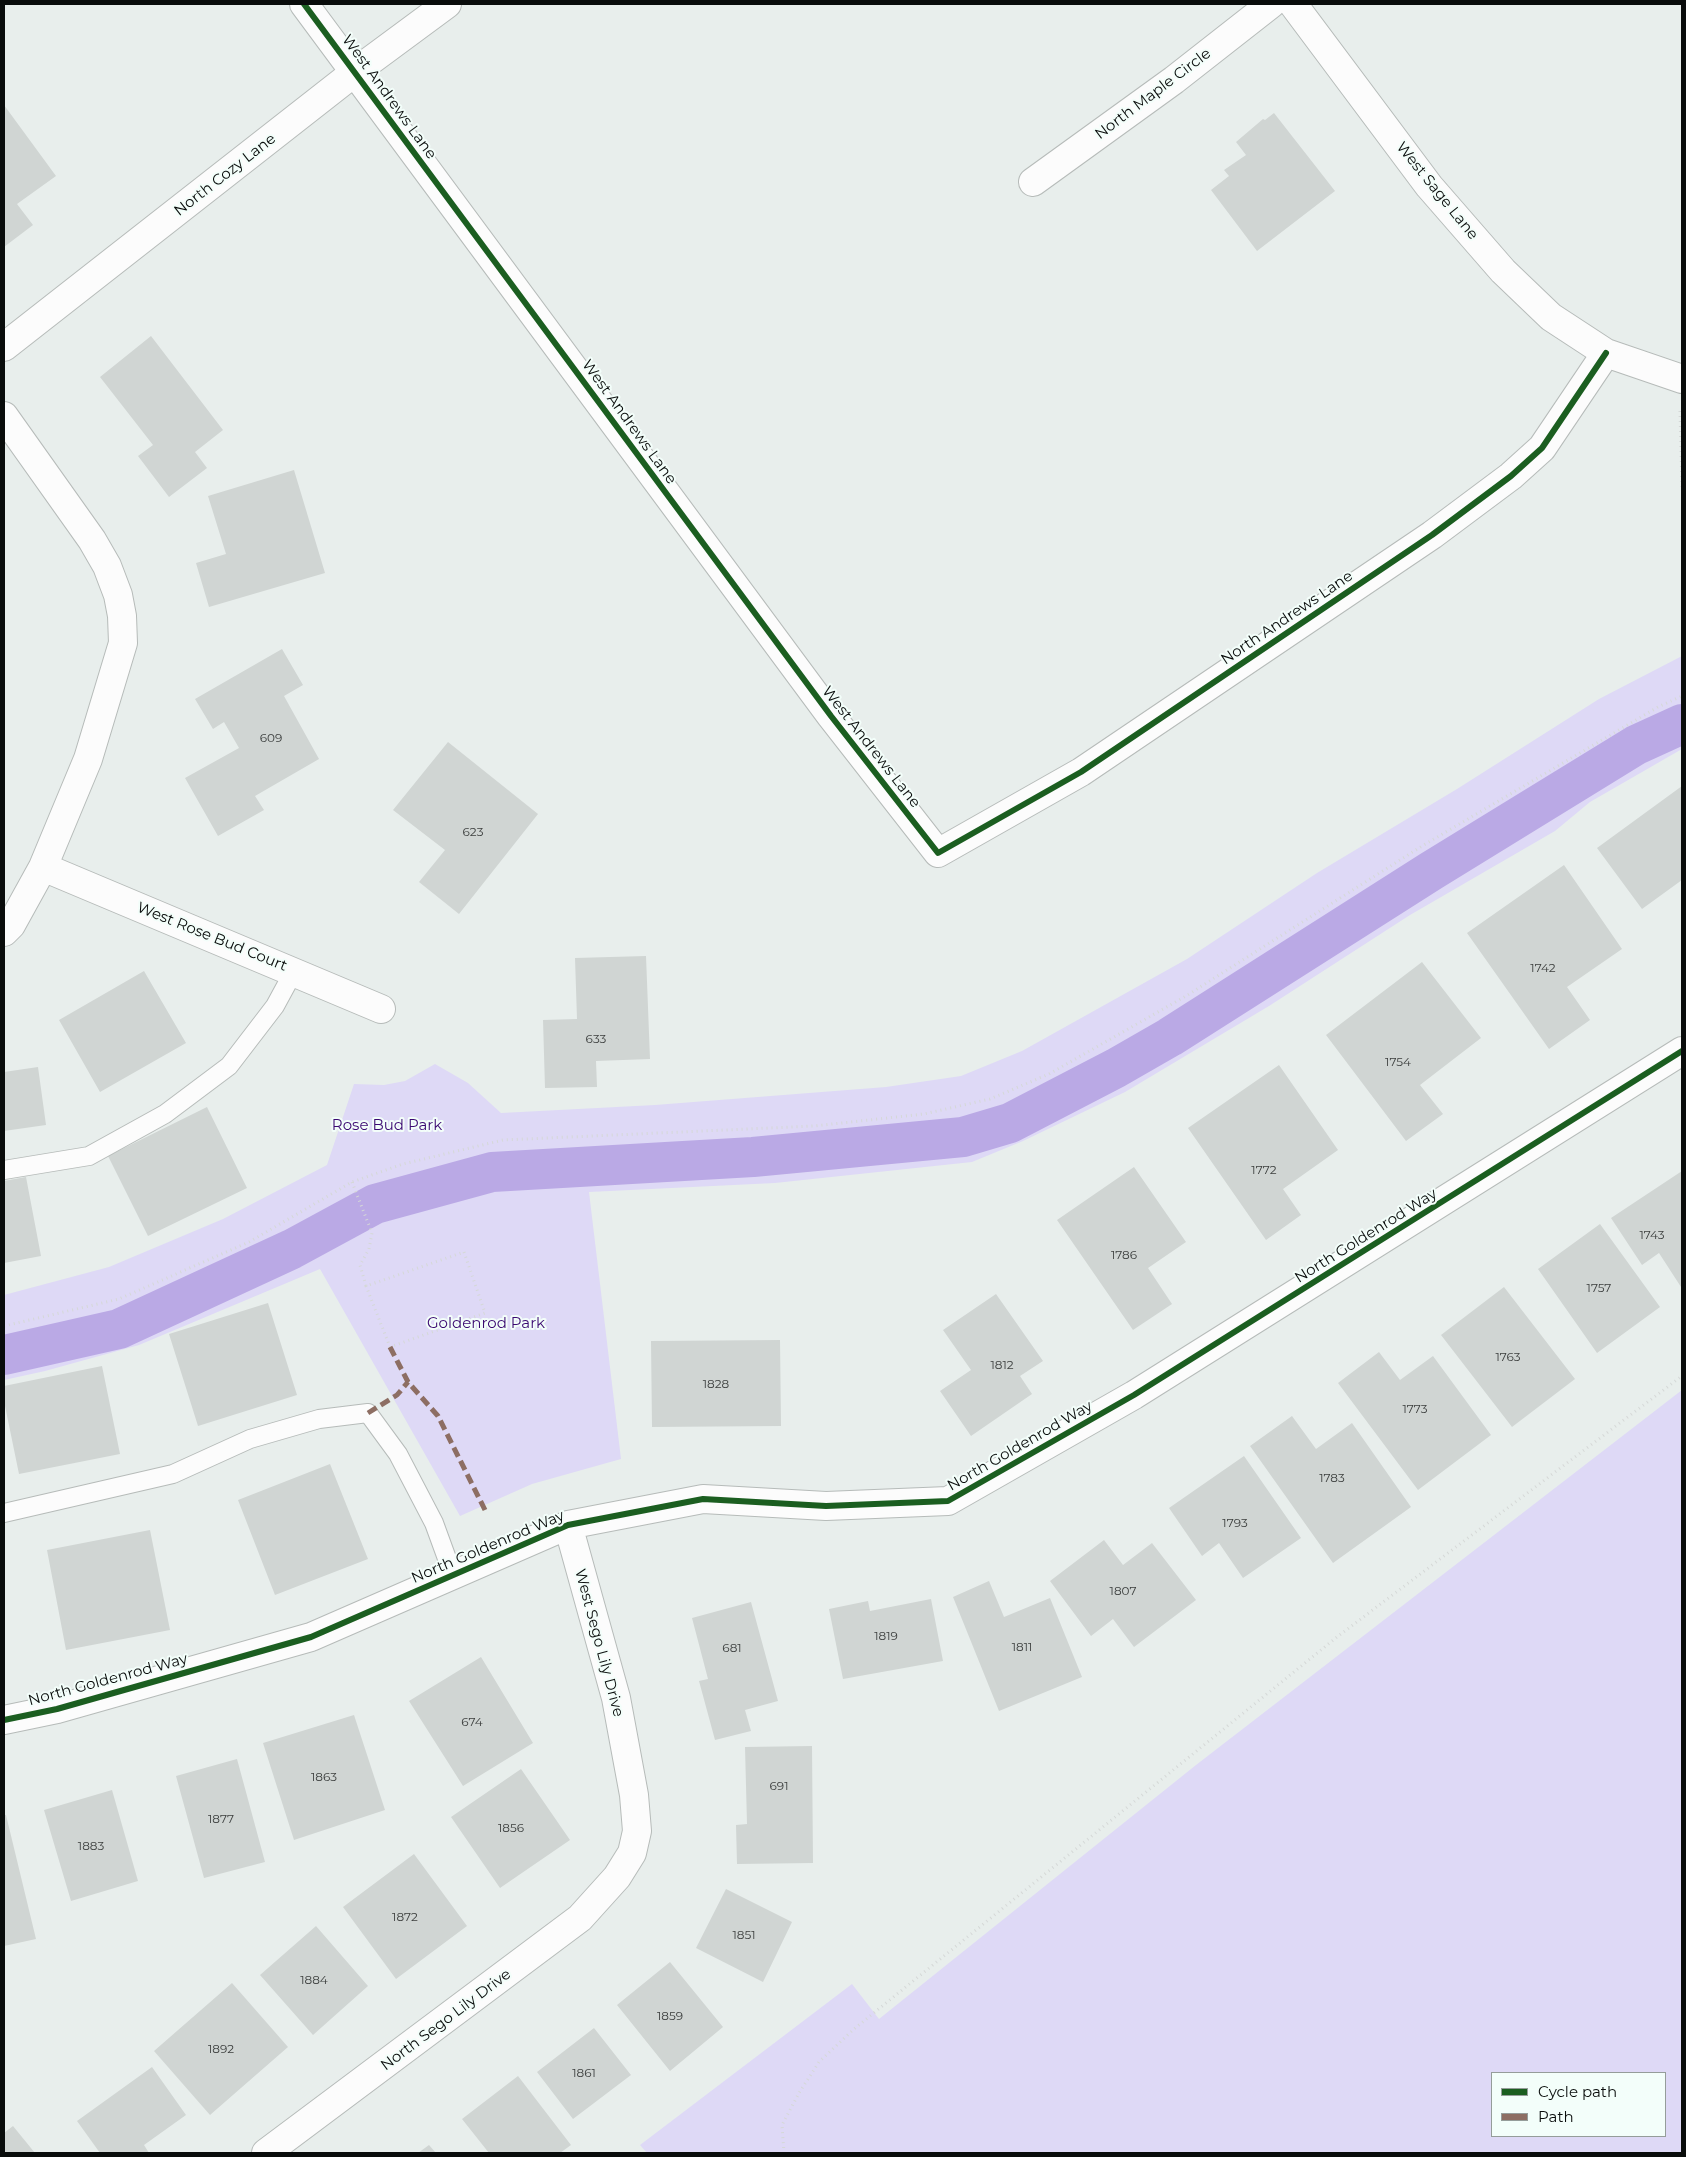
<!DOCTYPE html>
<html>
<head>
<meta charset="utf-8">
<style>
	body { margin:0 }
	#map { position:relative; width:1686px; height:2157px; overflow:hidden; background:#e8eeec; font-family:Montserrat,sans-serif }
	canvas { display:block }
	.frame { position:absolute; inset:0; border:5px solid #090c0b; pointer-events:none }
	.legend { position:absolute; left:1491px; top:2072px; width:175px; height:65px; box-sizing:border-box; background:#f3fefa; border:1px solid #959d9a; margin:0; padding:6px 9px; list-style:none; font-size:15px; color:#090c0b }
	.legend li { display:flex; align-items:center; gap:10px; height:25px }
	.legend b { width:25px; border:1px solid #959d9a }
</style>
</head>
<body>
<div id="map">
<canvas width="1686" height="2157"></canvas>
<div class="frame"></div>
<ul class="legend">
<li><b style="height:6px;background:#1b5e20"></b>Cycle path</li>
<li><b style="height:6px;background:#8d6e63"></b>Path</li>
</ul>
</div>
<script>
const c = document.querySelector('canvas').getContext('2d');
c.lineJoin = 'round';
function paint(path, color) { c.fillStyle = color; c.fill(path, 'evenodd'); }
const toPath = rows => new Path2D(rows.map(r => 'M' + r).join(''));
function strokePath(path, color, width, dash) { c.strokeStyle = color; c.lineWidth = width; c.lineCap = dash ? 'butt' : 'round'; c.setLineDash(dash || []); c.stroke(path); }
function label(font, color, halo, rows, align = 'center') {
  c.font = font + ' Montserrat,sans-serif'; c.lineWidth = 4; c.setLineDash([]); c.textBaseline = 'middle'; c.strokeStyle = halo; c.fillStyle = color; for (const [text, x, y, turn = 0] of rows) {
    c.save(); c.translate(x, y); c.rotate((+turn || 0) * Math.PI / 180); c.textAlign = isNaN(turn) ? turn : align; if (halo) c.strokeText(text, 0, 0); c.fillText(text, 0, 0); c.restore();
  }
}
paint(toPath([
	[1682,656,1682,749,1590,802,1555,831,1410,915,1269,1006,1125,1092,1023,1141,972,1162,775,1183,589,1192,621,1459,532,1484,460,1516,320,1269,139,1345,45,1371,4,1380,4,1295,109,1267,223,1219,327,1165,354,1084,384,1085,405,1081,435,1064,468,1083,501,1113,655,1105,886,1087,961,1076,1022,1051,1187,959,1317,873,1457,789,1599,699],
	[1682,1390,1682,2153,647,2153,640,2145,852,1984,879,2019,1196,1765],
	[1665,2073,1665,2136,1492,2136,1492,2073]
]), '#ded9f6');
strokePath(toPath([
	[4,1355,119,1329,292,1249,375,1204,492,1172,753,1157,963,1137,1010,1123,1116,1068,1170,1037,1431,871,1636,745,1682,724]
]), '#baa9e5', 40);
paint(toPath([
	[4,105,56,176,17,204,33,225,4,247],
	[1274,113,1335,191,1257,251,1211,190,1229,176,1224,170,1246,155,1236,142,1263,119,1265,120],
	[151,336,223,430,195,452,207,468,169,497,138,456,153,445,100,377],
	[294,470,325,573,209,607,196,563,226,554,208,496],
	[282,649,303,685,284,696,319,759,255,796,264,810,218,836,185,778,239,748,224,722,213,729,195,699],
	[448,742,538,814,459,914,419,882,445,850,393,810],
	[1682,786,1682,880,1642,909,1597,848],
	[1564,865,1622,949,1567,987,1590,1020,1549,1049,1467,933],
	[646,956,650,1059,596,1061,597,1087,545,1088,543,1020,577,1019,575,958],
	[1422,962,1481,1038,1420,1085,1443,1114,1406,1141,1326,1035],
	[144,971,186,1043,100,1092,59,1020],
	[1279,1065,1338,1150,1283,1189,1301,1215,1266,1240,1188,1128],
	[38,1067,46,1125,4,1131,4,1072],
	[207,1107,247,1188,148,1236,108,1156],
	[1134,1167,1186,1242,1148,1268,1172,1304,1133,1330,1057,1220],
	[1682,1171,1682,1287,1681,1287,1659,1253,1642,1265,1611,1218],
	[26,1177,41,1256,4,1263,4,1181],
	[1600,1224,1660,1307,1597,1353,1538,1269],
	[1504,1287,1575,1379,1512,1427,1441,1335],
	[996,1294,1043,1361,1020,1376,1032,1394,971,1436,940,1391,971,1370,943,1330],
	[268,1303,297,1395,198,1426,169,1334],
	[780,1340,781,1426,652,1427,651,1341],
	[1379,1352,1400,1380,1433,1356,1491,1435,1418,1490,1338,1383],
	[102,1366,120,1454,19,1474,4,1401,4,1386],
	[1292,1416,1316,1449,1352,1423,1411,1507,1333,1563,1250,1446],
	[1244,1456,1301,1538,1243,1578,1219,1543,1202,1556,1169,1508],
	[330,1464,368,1559,275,1595,238,1500],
	[150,1530,170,1630,66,1650,47,1550],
	[1104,1540,1123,1565,1152,1543,1196,1600,1134,1647,1113,1619,1091,1636,1050,1581],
	[989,1581,1004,1617,1050,1598,1082,1677,999,1711,953,1597],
	[931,1599,943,1661,843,1679,829,1609,868,1601,870,1611],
	[751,1602,778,1701,745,1710,751,1731,715,1740,699,1681,708,1679,692,1618],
	[481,1657,533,1743,463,1786,409,1701],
	[354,1715,385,1810,294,1840,263,1743],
	[812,1746,813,1863,737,1864,736,1825,747,1824,745,1747],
	[237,1759,265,1862,204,1878,176,1776],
	[521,1769,570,1840,500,1888,451,1817],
	[112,1790,138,1881,71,1901,44,1810],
	[4,1815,6,1815,36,1939,4,1946],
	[414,1854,467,1926,396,1979,343,1907],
	[726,1889,792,1922,763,1982,696,1948],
	[316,1926,368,1986,313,2035,260,1975],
	[670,1962,723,2027,670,2071,617,2005],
	[232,1983,288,2047,210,2115,154,2051],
	[594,2028,631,2075,573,2119,537,2072],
	[152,2067,186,2115,144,2145,149,2153,100,2153,77,2121],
	[518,2076,571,2145,560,2153,489,2153,462,2119],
	[13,2126,35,2153,4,2153,4,2133],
	[429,2145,436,2153,418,2153]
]), '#d0d5d3');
const service = toPath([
	[4,1170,89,1156,165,1114,229,1066,275,1006,294,971],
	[4,1513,173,1474,250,1439,319,1419,368,1413,398,1454,434,1523,453,1575]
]);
const minor = toPath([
	[304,4,831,716,938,853,1081,772,1432,535,1511,476,1542,448,1606,353],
	[1293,4,1429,186,1503,271,1551,317,1606,353,1682,379],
	[1033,182,1174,80,1271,4],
	[4,347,355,72,447,4],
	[4,416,92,540,107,566,118,595,122,616,123,643,88,759,43,867,11,925,4,932],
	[43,867,381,1009],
	[4,1720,57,1709,311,1637,568,1525,703,1499,826,1506,948,1501,1134,1395,1682,1051],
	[266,2153,580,1918,617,1877,632,1853,637,1831,634,1795,616,1698,568,1525]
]);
strokePath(service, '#b6bbb9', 20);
strokePath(minor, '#b6bbb9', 30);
strokePath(toPath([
	[1680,411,1682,488],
	[352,1182,372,1233,369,1249,360,1265,366,1286],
	[464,1252,485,1313,390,1347,366,1286,464,1252],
	[4,1326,119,1299,249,1242,352,1182,403,1164,503,1140,814,1126,924,1114,990,1099,1049,1074,1186,996,1422,846,1658,707,1682,696],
	[784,2153,782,2125,799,2093,819,2062,854,2029,1337,1637,1682,1376]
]), '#d5d8d7', 3, [1, 4]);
strokePath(service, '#fcfcfc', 18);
strokePath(minor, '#fcfcfc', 28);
strokePath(toPath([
	[390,1347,408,1382,438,1416,485,1510],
	[368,1413,397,1395,408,1382]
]), '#8d6e63', 5, [10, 5]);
strokePath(toPath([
	[304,4,831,716,938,853,1081,772,1432,535,1511,476,1542,448,1606,353],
	[4,1720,57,1709,311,1637,568,1525,703,1499,826,1506,948,1501,1134,1395,1682,1051]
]), '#1b5e20', 6);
label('12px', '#3b3e3d', null, [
	["609",271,738],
	["623",473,832],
	["1742",1543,968],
	["633",596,1039],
	["1754",1398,1062],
	["1772",1264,1170],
	["1743",1652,1235],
	["1786",1124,1255],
	["1757",1599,1288],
	["1763",1508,1357],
	["1812",1002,1365],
	["1828",716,1384],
	["1773",1415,1409],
	["1783",1332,1478],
	["1793",1235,1523],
	["1807",1123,1591],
	["1819",886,1636],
	["1811",1022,1647],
	["681",732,1648],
	["674",472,1722],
	["1863",324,1777],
	["691",779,1786],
	["1877",221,1819],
	["1856",511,1828],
	["1883",91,1846],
	["1872",405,1917],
	["1851",744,1935],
	["1884",314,1980],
	["1859",670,2016],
	["1892",221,2049],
	["1861",584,2073]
]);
label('15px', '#090c0b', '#f3fefa', [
	["North Maple Circle",1153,94,-37],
	["West Andrews Lane",389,97,54],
	["North Cozy Lane",225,175,-38],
	["West Sage Lane",1437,191,51],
	["West Andrews Lane",629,422,54],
	["North Andrews Lane",1287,618,-34],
	["West Andrews Lane",871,747,52],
	["West Rose Bud Court",212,937,22],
	["North Goldenrod Way",1366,1236,-32],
	["North Goldenrod Way",1020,1446,-30],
	["North Goldenrod Way",488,1547,-23],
	["West Sego Lily Drive",599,1643,75],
	["North Goldenrod Way",108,1680,-15],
	["North Sego Lily Drive",446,2020,-37]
]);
label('15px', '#3a0871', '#f3fefa', [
	["Rose Bud Park",387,1126],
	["Goldenrod Park",486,1324]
]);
</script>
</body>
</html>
